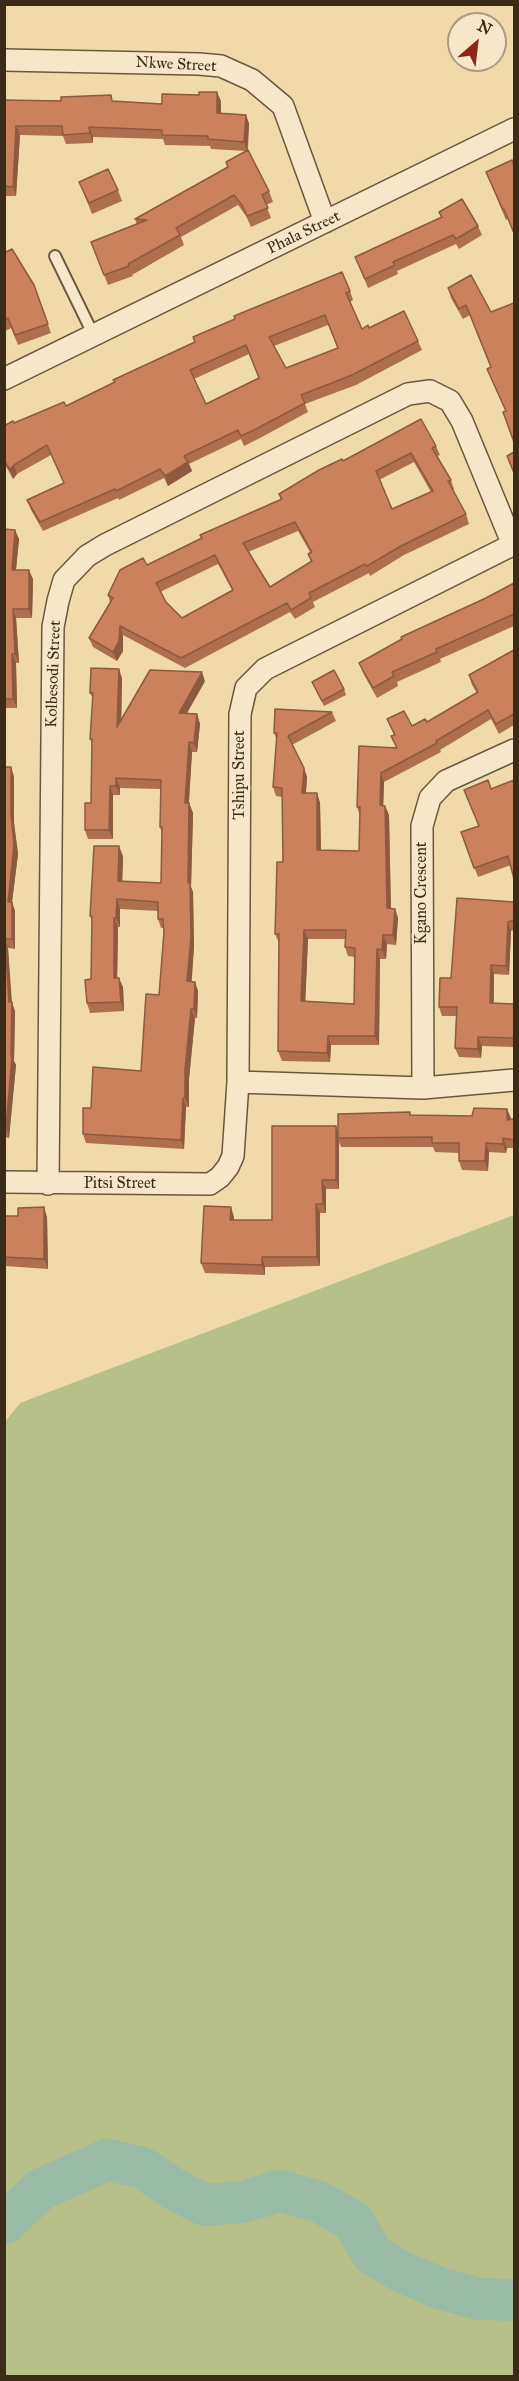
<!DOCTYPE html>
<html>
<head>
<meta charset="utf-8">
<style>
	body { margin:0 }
	#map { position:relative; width:519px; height:2381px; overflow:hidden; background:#f0daa9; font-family:"IM FELL Great Primer",serif }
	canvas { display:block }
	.frame { position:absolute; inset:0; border:6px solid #3b2c1a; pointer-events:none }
	.north { position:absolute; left:447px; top:12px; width:60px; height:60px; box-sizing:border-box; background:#f5e7c7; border:2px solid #ab9c82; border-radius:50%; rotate:28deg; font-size:16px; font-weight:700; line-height:24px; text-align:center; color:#3b2c1a }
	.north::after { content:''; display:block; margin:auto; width:21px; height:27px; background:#8f2418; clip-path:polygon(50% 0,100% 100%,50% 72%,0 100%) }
</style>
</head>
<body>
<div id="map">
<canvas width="519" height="2381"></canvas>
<div class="frame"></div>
<div class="north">N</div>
</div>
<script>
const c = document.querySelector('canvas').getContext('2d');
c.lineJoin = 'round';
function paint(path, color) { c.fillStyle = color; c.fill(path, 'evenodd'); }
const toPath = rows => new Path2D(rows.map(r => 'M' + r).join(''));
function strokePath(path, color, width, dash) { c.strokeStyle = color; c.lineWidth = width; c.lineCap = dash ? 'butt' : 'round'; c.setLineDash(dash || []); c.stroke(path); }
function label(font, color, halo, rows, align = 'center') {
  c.font = font + ' "IM FELL Great Primer",serif'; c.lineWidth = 4.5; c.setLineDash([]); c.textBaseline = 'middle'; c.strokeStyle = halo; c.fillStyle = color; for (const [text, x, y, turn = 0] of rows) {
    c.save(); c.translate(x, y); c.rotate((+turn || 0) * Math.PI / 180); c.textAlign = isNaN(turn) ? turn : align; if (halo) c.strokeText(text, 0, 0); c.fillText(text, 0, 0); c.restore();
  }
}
paint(toPath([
	[514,1215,514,2376,5,2376,5,1422,20,1403]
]), '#b8c089');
strokePath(toPath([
	[4,2224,41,2189,107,2160,143,2168,172,2188,205,2205,242,2202,280,2191,320,2202,354,2222,372,2254,404,2273,442,2289,479,2299,514,2300]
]), '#9abba6', 42);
const lane = toPath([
	[55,256,94,336]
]);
const street = toPath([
	[4,60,199,64,221,66,252,80,283,106,325,222],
	[4,379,514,129],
	[238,1082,423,1088,514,1080],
	[423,1088,422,826,430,798,446,781,514,750],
	[4,1182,210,1184,220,1177,228,1167,233,1156,238,1082,240,714,246,688,265,669,514,544],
	[48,1184,53,627,58,601,64,580,87,556,105,545,408,394,430,391,450,401,462,421,513,545]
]);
strokePath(lane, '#68583e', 14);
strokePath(street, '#68583e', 24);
strokePath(lane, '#f5e7c7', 10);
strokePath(street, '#f5e7c7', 21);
paint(toPath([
	[4,100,114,101,162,104,221,101,221,113,246,115,249,124,248,150,269,191,273,202,266,205,271,218,251,227,246,216,238,205,181,237,184,245,132,275,133,276,108,285,91,242,137,225,135,219,228,167,226,162,246,151,211,149,210,146,165,145,163,139,93,137,93,143,66,144,63,136,20,135,16,196,4,196],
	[514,166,514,235,508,219,506,220,486,172],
	[79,182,118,190,122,201,92,214],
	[439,212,478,226,482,235,459,249,456,244,397,271,398,274,368,288,355,257,441,217],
	[4,253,34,285,51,333,18,345,11,328,4,332],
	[448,288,491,312,514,443,506,411,487,369,491,367,470,315,463,319,451,298],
	[350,291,353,300,350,302,362,329,369,328,418,341,422,350,356,385,305,404,308,412,260,438,244,446,241,439,189,464,192,471,168,486,164,478,119,500,118,498,43,531,31,510,27,500,64,483,51,455,17,474,13,479,4,463,4,426,66,406],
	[328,325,338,348,286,368,274,346],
	[249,354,259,378,206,404,194,379],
	[436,446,440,455,437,456,451,480,454,489,453,490,466,514,469,524,404,555,370,576,369,573,313,602,315,607,295,619,290,612,185,668,123,635,123,651,117,661,93,647,89,638,110,602,108,595,147,565,281,500,279,494,343,461],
	[414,462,431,492,392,509,379,480],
	[298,531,310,552,308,554,311,562,270,587,248,552],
	[218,564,232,590,182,618,166,602,160,592],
	[4,529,15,530,19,539,16,570,33,579,32,618,16,618,19,663,16,663,17,708,4,708],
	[514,583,514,626,440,659,441,662,397,682,398,686,377,698,363,673,359,663],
	[514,650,514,725,499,734,491,719,440,750,441,752,384,782,383,805,385,806,389,815,391,909,395,909,398,918,396,945,387,944,386,959,380,959,379,1045,331,1045,330,1062,282,1061,278,1051,279,943,275,934,283,862,282,797,276,796,273,787,277,741,274,733,332,712,336,721,292,745,304,768,307,777,306,793,317,793,320,803,321,850,359,851,360,816,357,807,396,747,391,736,394,735,387,719,412,726,427,722,477,693,472,685,469,675],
	[308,939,345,939,345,947,348,956,355,957,354,1004,305,1001],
	[122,678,121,721,205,681,187,713,197,714,200,724,197,752,192,752,189,803,193,813,191,887,193,892,194,947,191,982,195,982,198,991,197,1018,195,1018,189,1079,189,1107,186,1107,184,1149,86,1143,83,1134,91,1108,141,1071,159,995,164,928,161,928,158,919,158,911,120,909,120,927,118,927,117,978,123,987,124,1011,90,1013,87,1003,91,979,92,921,90,916,123,856,122,881,161,883,162,834,160,827,161,789,120,788,120,795,113,795,113,839,88,839,85,830,91,803,92,744,90,739,93,699,90,693],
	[312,682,344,689,346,695,324,706],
	[4,767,11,767,14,777,14,823,18,854,12,902,15,911,15,949,8,948,11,1002,15,1011,14,1061,16,1065,9,1138,4,1137],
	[491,789,511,865,478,877,461,832,478,826],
	[514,902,514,930,511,931,509,975,494,974,494,1003,514,1004,514,1047,482,1046,481,1058,459,1057,455,1048,456,1016,442,1016,439,1007,451,978],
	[507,1109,511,1119,514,1119,514,1148,507,1148,506,1153,489,1152,488,1171,462,1170,459,1161,459,1153,435,1152,433,1147,341,1147,339,1142,339,1189,326,1189,326,1213,320,1213,320,1266,265,1267,265,1275,205,1273,201,1263,234,1217,234,1220,272,1220,336,1126,338,1132,411,1115,472,1116],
	[4,1216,47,1217,48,1269,5,1266,4,1273]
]), '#ae6f4f');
paint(toPath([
	[217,92,221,101,221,122,217,113],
	[246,115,249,124,247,152,244,142],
	[16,126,20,135,16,196,13,187],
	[89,127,93,137,93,143,90,133],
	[188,462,192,471,168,486,165,476],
	[14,465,17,474,13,479,10,470],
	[15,530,19,539,15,579,12,570],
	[29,570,33,579,32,618,29,609],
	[13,609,16,618,19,663,15,654],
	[120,626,123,635,123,651,117,661,113,652],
	[12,654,16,663,17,708,13,699],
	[119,669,122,678,121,737,117,727],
	[202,672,205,681,182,722,179,713],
	[197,714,200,724,197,752,194,743],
	[189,742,192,752,188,813,185,803],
	[11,767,14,777,14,823,18,854,12,902,15,911,15,949,12,939,8,902,11,814],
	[304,768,307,777,305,803,302,793],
	[381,773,384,782,383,815,380,805],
	[116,778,120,788,120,795,116,786],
	[110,786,113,795,113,839,109,830],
	[317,793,320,803,321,859,317,850],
	[189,803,193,813,191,887,193,892,194,947,191,991,187,981],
	[385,806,389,815,391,918,387,908],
	[119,846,123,856,122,890,118,881],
	[117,899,120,909,120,927,116,918],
	[395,909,398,918,396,945,393,935],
	[114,918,118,927,117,988,114,978],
	[508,922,511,931,509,975,506,966],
	[304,930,308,939,305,1010,301,1001],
	[383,935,387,944,386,959,382,950],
	[5,939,8,948,12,1003,12,1002,15,1011,14,1061,16,1065,9,1138,6,1128,11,1056],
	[377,949,380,959,379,1045,375,1036],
	[491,965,494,974,493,1012,490,1003],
	[119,978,123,987,124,1011,121,1002],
	[195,982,198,991,197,1018,194,1009],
	[191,1009,195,1018,189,1079,189,1107,185,1098,185,1070],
	[328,1036,331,1045,330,1062,327,1053],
	[478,1037,482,1046,481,1058,478,1049],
	[183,1098,186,1107,184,1149,181,1140],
	[507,1109,511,1118,510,1130,507,1120],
	[336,1126,339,1136,338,1138,339,1142,339,1189,336,1180],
	[503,1138,507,1148,506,1153,503,1144],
	[486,1143,489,1152,488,1171,485,1161],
	[322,1180,326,1189,326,1213,323,1204],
	[316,1204,320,1213,320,1266,317,1257],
	[44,1207,47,1217,48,1269,44,1259],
	[231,1207,234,1217,234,1230,230,1220],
	[262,1257,265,1267,265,1275,262,1265]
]), '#8d5a40');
const building = toPath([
	[199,92,217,92,217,113,246,115,244,142,208,139,208,136,162,135,162,130,89,127,90,133,63,135,62,126,16,126,13,187,4,186,4,100,61,101,61,97,111,95,112,101,162,104,162,94,199,95,199,92],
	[248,150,269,191,262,195,268,208,247,216,242,205,234,195,176,228,180,235,128,264,129,266,104,275,91,242,147,220,135,219,228,167,226,162,248,150],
	[512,160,514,166,514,233,504,209,503,210,486,172,512,160],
	[108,169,118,190,89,203,79,182,108,169],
	[462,199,478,226,456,239,453,235,393,262,395,265,365,279,355,257,442,217,439,212,462,199],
	[12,249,34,285,48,324,15,335,8,318,4,320,4,253,12,249],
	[342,272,350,291,346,293,362,329,368,325,369,328,404,311,418,341,352,375,301,395,305,403,256,429,241,436,238,430,184,456,188,462,165,476,160,469,116,491,115,489,40,522,27,500,64,483,47,445,14,465,10,470,4,460,4,426,13,421,14,423,64,402,66,406,115,382,113,380,195,342,193,337,235,319,234,316,342,272],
	[325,315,338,348,286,368,269,337,325,315],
	[246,345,259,378,206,404,190,370,246,345],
	[471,275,491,312,514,303,514,442,503,412,506,411,487,369,491,367,466,305,459,309,448,288,471,275],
	[421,419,436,446,432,448,451,480,448,481,466,514,401,546,367,566,365,564,309,593,311,598,291,610,287,603,181,658,120,626,119,641,113,652,89,638,113,598,108,595,120,570,143,558,147,565,202,538,200,535,282,499,279,494,319,470,342,459,343,461,421,419],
	[411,453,433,491,392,509,376,471,411,453],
	[295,522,312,552,308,554,312,561,270,587,243,543,295,522],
	[215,555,233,590,182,618,166,602,156,583,215,555],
	[514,452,514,473,507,456,514,452],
	[4,529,15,530,12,570,29,570,29,609,13,609,15,654,12,654,13,699,4,699,4,529],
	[514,583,514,614,436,649,437,652,392,672,394,676,373,688,359,663,402,639,401,637,486,598,514,583],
	[514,650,514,714,496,724,488,710,436,741,437,743,381,773,380,805,385,806,387,908,395,909,393,935,383,935,382,950,377,949,375,1036,328,1036,327,1053,278,1051,279,934,275,934,277,862,283,862,282,788,273,787,277,733,274,733,275,709,332,712,288,736,304,768,302,793,317,793,317,850,359,851,360,807,357,807,359,746,397,748,391,736,395,735,387,719,404,711,412,726,425,719,427,722,478,692,469,675,514,650],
	[304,930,346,930,345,947,355,948,354,1004,301,1001,304,930],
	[91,668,119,669,117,727,150,670,202,672,179,713,197,714,194,743,189,742,185,803,189,803,188,883,190,883,191,937,187,981,195,982,194,1009,191,1009,185,1070,185,1098,183,1098,181,1140,83,1134,83,1108,91,1108,93,1067,141,1071,146,994,159,995,164,932,163,919,158,919,158,902,117,899,116,918,114,918,114,978,119,978,121,1002,87,1003,85,980,91,979,92,916,90,916,94,846,119,846,118,881,161,883,162,827,160,827,161,780,116,778,116,786,110,786,109,830,85,830,85,803,91,803,92,739,90,739,93,693,90,693,91,668],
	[334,670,344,689,322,701,312,682,334,670],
	[4,767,11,767,11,814,14,845,8,902,12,902,12,939,5,939,9,1002,12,1002,11,1056,12,1056,6,1128,4,1128,4,767],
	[488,780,491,789,514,780,514,879,508,856,474,868,461,832,479,826,464,790,488,780],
	[457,898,514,902,514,920,508,922,506,966,491,965,490,1003,514,1004,514,1038,478,1037,478,1049,455,1048,457,1007,439,1007,440,978,451,978,457,898],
	[474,1108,507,1109,507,1120,514,1119,514,1140,503,1138,503,1144,486,1143,485,1161,459,1161,459,1143,432,1143,432,1137,338,1138,338,1114,410,1112,410,1115,472,1116,474,1108],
	[272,1126,336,1126,336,1180,322,1180,323,1204,316,1204,317,1257,262,1257,262,1265,201,1263,204,1206,231,1207,230,1220,272,1220,272,1126],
	[44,1207,44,1259,4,1257,4,1216,18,1216,18,1208,44,1207]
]);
paint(building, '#ca815c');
strokePath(building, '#8d5a40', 1.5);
label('16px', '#3b2c1a', '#f5e7c7', [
	["Nkwe Street",176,65,3],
	["Phala Street",304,233,-26],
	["Kolbesodi Street",54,674,-88],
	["Tshipu Street",240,775,-90],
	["Kgano Crescent",422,893,-90],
	["Pitsi Street",120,1184]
]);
</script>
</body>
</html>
